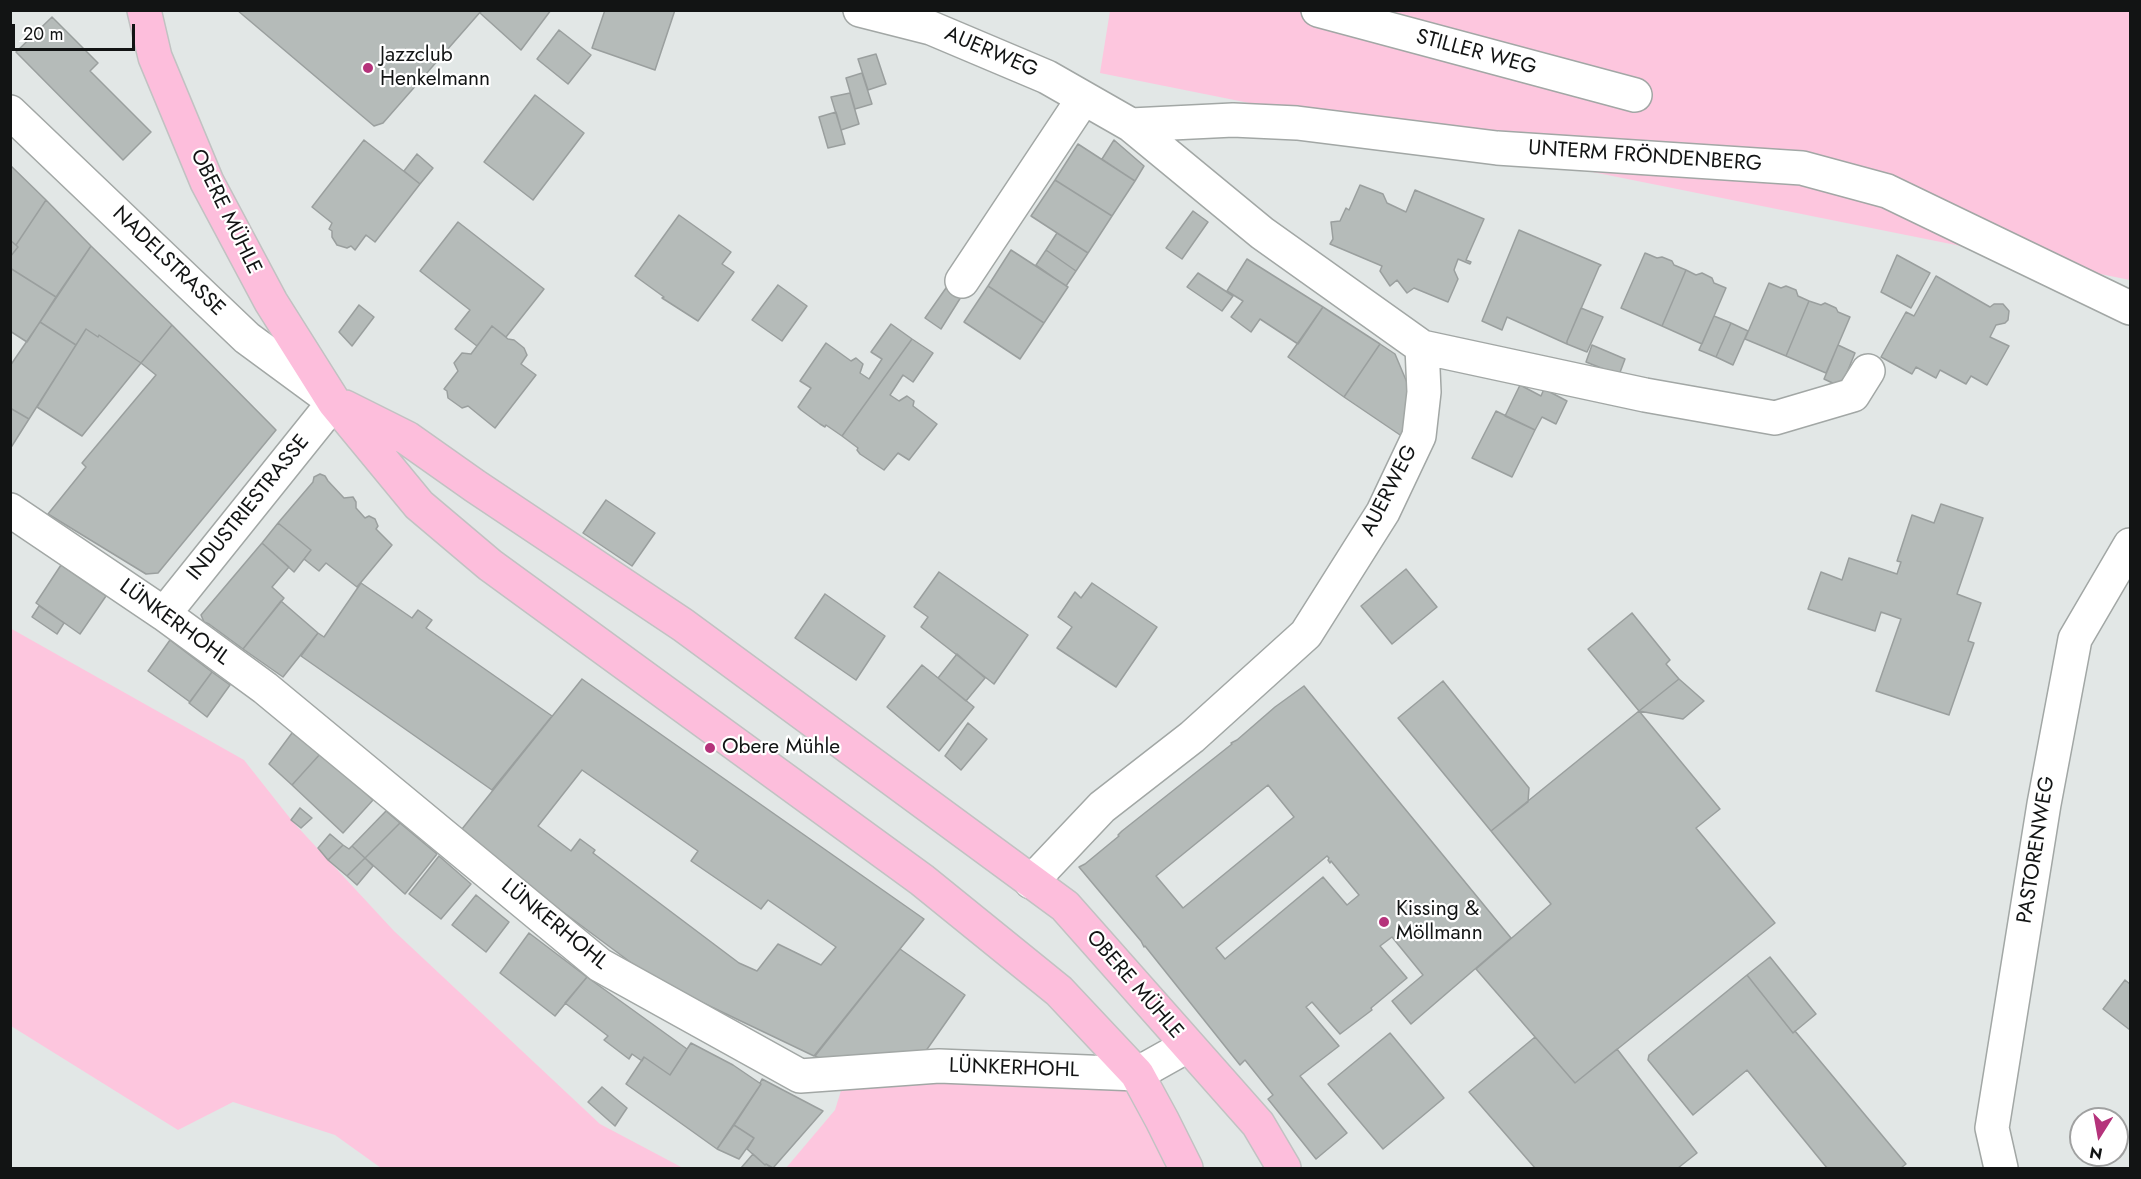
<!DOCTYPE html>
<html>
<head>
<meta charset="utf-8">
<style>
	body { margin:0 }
	#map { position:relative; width:2141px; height:1179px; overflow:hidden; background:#e2e7e6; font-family:Jost,sans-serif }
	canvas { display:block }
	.frame { position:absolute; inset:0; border:12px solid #121414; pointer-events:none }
	.north { position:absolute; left:2069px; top:1107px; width:60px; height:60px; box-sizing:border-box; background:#fff; border:2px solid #a0a1a1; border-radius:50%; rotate:191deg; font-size:16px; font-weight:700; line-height:24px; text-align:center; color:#121414 }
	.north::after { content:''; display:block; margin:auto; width:21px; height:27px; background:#b5337b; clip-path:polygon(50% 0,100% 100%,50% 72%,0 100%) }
	.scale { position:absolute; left:12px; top:24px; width:123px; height:27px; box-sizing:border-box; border:3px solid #121414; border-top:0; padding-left:8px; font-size:18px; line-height:21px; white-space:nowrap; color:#121414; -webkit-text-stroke:4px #fff; paint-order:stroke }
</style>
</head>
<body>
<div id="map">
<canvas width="2141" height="1179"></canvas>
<div class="frame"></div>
<div class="north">N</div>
<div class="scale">20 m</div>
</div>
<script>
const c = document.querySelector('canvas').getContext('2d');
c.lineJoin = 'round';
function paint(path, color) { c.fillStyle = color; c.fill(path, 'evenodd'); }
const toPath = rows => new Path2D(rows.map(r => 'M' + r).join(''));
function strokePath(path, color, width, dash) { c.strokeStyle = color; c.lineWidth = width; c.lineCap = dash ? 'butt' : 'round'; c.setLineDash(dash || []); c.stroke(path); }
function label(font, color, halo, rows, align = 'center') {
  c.font = font + ' Jost,sans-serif'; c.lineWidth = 4.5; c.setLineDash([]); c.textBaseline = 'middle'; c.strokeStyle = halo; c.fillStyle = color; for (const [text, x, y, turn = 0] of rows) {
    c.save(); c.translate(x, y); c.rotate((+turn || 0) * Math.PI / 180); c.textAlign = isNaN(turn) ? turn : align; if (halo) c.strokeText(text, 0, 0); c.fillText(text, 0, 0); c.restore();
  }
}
paint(toPath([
	[1110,11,2130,11,2130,280,1100,73],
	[10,628,244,760,293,822,394,931,600,1124,683,1168,381,1168,335,1135,233,1102,178,1130,11,1026],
	[1122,1079,1173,1168,786,1168,835,1110,844,1081]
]), '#fdc6de');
const building = toPath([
	[237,10,482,10,383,123,374,126,237,10],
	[482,10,551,10,521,50,480,13,482,10],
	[605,10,675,10,655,70,592,48,605,10],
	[52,17,98,63,90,71,151,132,123,160,16,52,52,17],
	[559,30,591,55,568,84,537,59,559,30],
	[876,54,886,84,868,90,858,59,876,54],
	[862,73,872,104,855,109,846,78,862,73],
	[850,93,859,124,841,130,831,97,850,93],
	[535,95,584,133,533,200,484,162,535,95],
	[836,112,845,144,828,148,819,117,836,112],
	[364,140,420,184,375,242,366,235,355,250,351,246,347,248,337,245,332,237,332,231,329,229,332,223,312,207,364,140],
	[1114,140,1144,166,1135,181,1102,159,1114,140],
	[1078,144,1135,181,1112,216,1055,180,1078,144],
	[417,154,433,168,420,184,404,171,417,154],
	[10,165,46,200,16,245,10,240,10,165],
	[1055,180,1112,216,1088,253,1031,216,1055,180],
	[1360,185,1383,194,1387,203,1406,212,1415,190,1484,219,1466,260,1471,262,1470,264,1458,259,1454,270,1458,279,1448,302,1414,288,1407,293,1397,280,1390,286,1380,271,1382,266,1330,244,1333,239,1331,222,1340,221,1346,208,1349,210,1360,185],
	[46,200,91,246,56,297,10,268,10,257,18,247,16,245,46,200],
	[1193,211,1208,222,1182,259,1166,248,1193,211],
	[679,215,731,252,722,264,734,272,698,321,662,298,664,297,635,276,679,215],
	[458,222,544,289,506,337,492,326,477,346,455,329,470,310,420,271,458,222],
	[1519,230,1601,265,1599,267,1567,341,1567,344,1507,317,1502,330,1482,321,1519,230],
	[1057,233,1088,253,1076,271,1046,250,1057,233],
	[10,240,18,247,10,257,10,240],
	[91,246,172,325,141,363,99,335,98,337,86,329,76,345,40,322,91,246],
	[1011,250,1068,287,1044,323,988,286,1011,250],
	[1046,250,1076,271,1066,286,1036,265,1046,250],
	[1645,253,1657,258,1662,257,1672,261,1674,265,1686,270,1662,326,1621,308,1645,253],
	[1897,255,1930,273,1911,308,1881,292,1897,255],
	[1247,259,1323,307,1298,344,1260,319,1251,332,1231,317,1243,301,1227,291,1247,259],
	[10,268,56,297,27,342,10,331,10,268],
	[1686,270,1696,275,1702,273,1712,278,1714,283,1726,288,1702,344,1662,326,1686,270],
	[1198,273,1233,296,1222,311,1187,287,1198,273],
	[1936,276,1990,307,1994,304,2003,304,2009,311,2008,320,2005,323,1996,325,1990,337,2009,346,1987,385,1971,376,1966,384,1940,370,1936,378,1916,367,1912,374,1881,357,1906,312,1914,316,1936,276],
	[1769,283,1781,288,1786,286,1796,290,1798,296,1809,301,1786,356,1745,339,1769,283],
	[778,285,807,306,782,341,752,320,778,285],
	[988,286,1044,323,1020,359,964,322,988,286],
	[946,288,961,297,941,329,925,318,946,288],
	[1809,301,1821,305,1825,303,1836,308,1838,312,1850,317,1826,373,1786,356,1809,301],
	[359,305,374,317,352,346,339,332,359,305],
	[1323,307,1380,344,1344,397,1288,357,1323,307],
	[1581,308,1603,317,1587,352,1567,344,1567,341,1581,308],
	[1714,316,1731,323,1716,357,1699,350,1714,316],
	[40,322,76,345,29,419,10,408,10,366,40,322],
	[1731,323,1748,331,1733,365,1716,357,1731,323],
	[891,324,912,339,842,436,826,425,825,427,820,424,801,410,798,407,811,388,800,381,826,343,851,361,856,358,863,364,860,373,869,379,882,359,871,352,891,324],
	[172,325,276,430,158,573,146,574,48,514,86,467,82,463,156,375,141,363,172,325],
	[492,326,508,339,514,340,524,348,527,355,521,364,536,375,495,428,468,406,462,408,448,398,447,391,444,389,458,371,454,363,462,353,471,354,492,326],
	[86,329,98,337,99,335,141,363,82,436,37,407,86,329],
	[912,339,933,353,913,382,903,375,890,395,899,401,907,396,914,401,913,406,937,424,909,460,898,453,884,470,860,454,857,450,858,448,842,436,912,339],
	[1380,344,1395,354,1411,392,1406,439,1344,397,1380,344],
	[1592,345,1625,359,1619,375,1586,362,1592,345],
	[1838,345,1855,353,1841,387,1824,379,1838,345],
	[1520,385,1541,396,1544,389,1567,401,1556,424,1542,417,1535,430,1505,416,1520,385],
	[10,408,29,419,10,449,10,408],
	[1496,411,1535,430,1512,477,1472,458,1496,411],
	[320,474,325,476,328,481,344,498,353,497,356,502,356,508,365,518,369,516,375,519,378,526,376,529,392,545,357,587,326,563,319,571,304,559,311,550,278,523,313,482,314,477,320,474],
	[606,500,655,533,632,566,583,533,606,500],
	[1941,504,1983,518,1957,594,1981,603,1968,641,1974,643,1949,715,1876,691,1901,619,1881,612,1875,631,1808,609,1821,572,1842,580,1849,558,1897,574,1901,562,1897,561,1912,515,1934,523,1941,504],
	[278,523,311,550,294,572,262,543,278,523],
	[262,543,289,567,272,587,284,598,243,649,209,624,204,622,201,615,262,543],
	[61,565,106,596,80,634,36,603,61,565],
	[1406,569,1437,607,1392,644,1361,606,1406,569],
	[939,572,1028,635,994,684,921,627,928,617,914,607,939,572],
	[361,583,412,618,418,610,432,620,426,628,552,716,492,790,301,656,318,633,324,637,361,583],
	[1092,583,1157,627,1116,687,1057,648,1072,627,1058,617,1075,592,1081,598,1092,583],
	[825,594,885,636,856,680,795,638,825,594],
	[281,601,318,633,283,677,243,649,281,601],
	[39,606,64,623,57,634,32,617,39,606],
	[1632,613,1670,660,1666,664,1679,679,1639,711,1588,649,1632,613],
	[170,640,212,672,190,702,148,671,170,640],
	[957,654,985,678,966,701,938,678,957,654],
	[922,665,974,707,939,751,887,707,922,665],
	[212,672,230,685,207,717,189,703,212,672],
	[582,679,924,919,814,1056,653,979,458,834,582,679],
	[582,770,698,851,691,861,761,909,768,900,836,947,821,965,778,944,757,971,739,963,593,853,595,850,580,839,571,851,538,826,582,770],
	[1679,679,1704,701,1683,719,1639,711,1679,679],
	[1443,681,1529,788,1528,802,1491,831,1398,718,1443,681],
	[1304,686,1511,938,1411,1024,1392,1001,1423,975,1392,937,1380,946,1407,978,1371,1008,1372,1010,1340,1034,1312,1002,1306,1007,1339,1046,1300,1076,1347,1133,1316,1159,1268,1099,1273,1095,1245,1060,1240,1065,1145,946,1144,947,1141,941,1079,867,1085,864,1119,836,1118,835,1122,831,1232,744,1231,743,1237,740,1275,707,1304,686],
	[1268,785,1294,817,1183,908,1156,876,1268,785],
	[1327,856,1329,858,1328,860,1330,863,1331,861,1359,895,1347,905,1323,877,1225,959,1216,948,1327,856],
	[1639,711,1720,809,1696,828,1775,923,1575,1083,1476,969,1551,904,1491,831,1639,711],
	[968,723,987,739,961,770,945,756,968,723],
	[292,733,321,753,292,785,269,764,292,733],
	[321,753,373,800,343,833,292,785,321,753],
	[300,808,312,818,301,828,291,820,300,808],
	[386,811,400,823,365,858,352,846,386,811],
	[400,823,437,854,405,894,365,858,400,823],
	[330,834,343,845,328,860,318,848,330,834],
	[343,845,349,849,352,846,365,858,347,876,328,860,343,845],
	[439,856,471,884,441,919,409,894,439,856],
	[365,858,373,866,357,885,347,876,365,858],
	[476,895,509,922,486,952,452,925,476,895],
	[529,933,587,977,555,1016,500,973,529,933],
	[900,949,965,995,923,1055,834,1065,815,1056,900,949],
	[1770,957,1816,1014,1793,1033,1747,975,1770,957],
	[1747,975,1793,1033,1795,1031,1906,1164,1901,1168,1827,1168,1747,1070,1693,1115,1648,1060,1649,1055,1747,975],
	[587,977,687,1049,670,1075,644,1057,642,1061,632,1054,629,1059,604,1040,608,1036,565,1003,587,977],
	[2125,980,2130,984,2130,1030,2103,1009,2125,980],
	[1390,1033,1444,1098,1383,1149,1328,1084,1390,1033],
	[1535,1037,1575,1083,1617,1049,1697,1153,1678,1168,1535,1168,1469,1092,1535,1037],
	[691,1043,733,1065,761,1084,717,1149,626,1084,644,1057,670,1075,691,1043],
	[762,1079,823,1111,773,1168,766,1164,765,1165,747,1149,754,1138,734,1125,761,1084,760,1083,762,1079],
	[602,1087,627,1108,615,1126,588,1102,602,1087],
	[734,1125,754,1138,739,1159,717,1149,734,1125],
	[753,1154,765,1165,766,1164,771,1168,741,1168,753,1154]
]);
paint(building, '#b5bbb9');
strokePath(building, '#9a9f9e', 1.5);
const minor = toPath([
	[860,10,931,28,1047,77,1131,125,1262,233,1422,347,1424,392,1419,436,1383,512,1306,634,1192,737,1102,807,1031,882],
	[1318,10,1635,95],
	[10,112,247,338,334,402,164,614],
	[1131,125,1233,120,1297,123,1497,148,1802,168,1887,191,2130,308],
	[962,281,1083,99],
	[1422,347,1645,395,1775,418,1853,395,1868,371],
	[10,510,164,614,265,688,600,965,800,1076,939,1066,1137,1074,1187,1046],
	[2001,1168,1992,1128,2044,804,2075,639,2130,545]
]);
const major = toPath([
	[144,10,155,57,207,182,271,302,334,402,419,505,490,565,922,880,1059,991,1137,1074,1162,1120,1186,1168],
	[345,407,407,438,475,486,683,625,1065,906,1258,1124,1284,1168]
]);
strokePath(minor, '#a2a7a5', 36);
strokePath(major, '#c1c2c2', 36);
strokePath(minor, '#fff', 33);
strokePath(major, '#fdbedc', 33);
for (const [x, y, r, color] of [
	[368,68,6,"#b5337b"],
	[710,748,6,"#b5337b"],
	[1384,922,6,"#b5337b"]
]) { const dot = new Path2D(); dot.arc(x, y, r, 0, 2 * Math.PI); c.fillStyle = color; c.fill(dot); strokePath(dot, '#fff', 2); }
label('21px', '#121414', '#fff', [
	["AUERWEG",991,53,23],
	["STILLER WEG",1476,53,15],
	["UNTERM FRÖNDENBERG",1645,157,4],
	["OBERE MÜHLE",225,212,64],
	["NADELSTRASSE",168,262,44],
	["AUERWEG",1390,491,-63],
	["INDUSTRIESTRASSE",249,508,-51],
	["LÜNKERHOHL",174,623,36],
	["PASTORENWEG",2037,850,-81],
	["LÜNKERHOHL",554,925,39],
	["OBERE MÜHLE",1134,985,49],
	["LÜNKERHOHL",1014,1069,2]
]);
label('21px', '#121414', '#fff', [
	["Jazzclub",380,56],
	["Henkelmann",380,80],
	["Obere Mühle",722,748],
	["Kissing &",1396,910],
	["Möllmann",1396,934]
], 'left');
</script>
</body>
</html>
